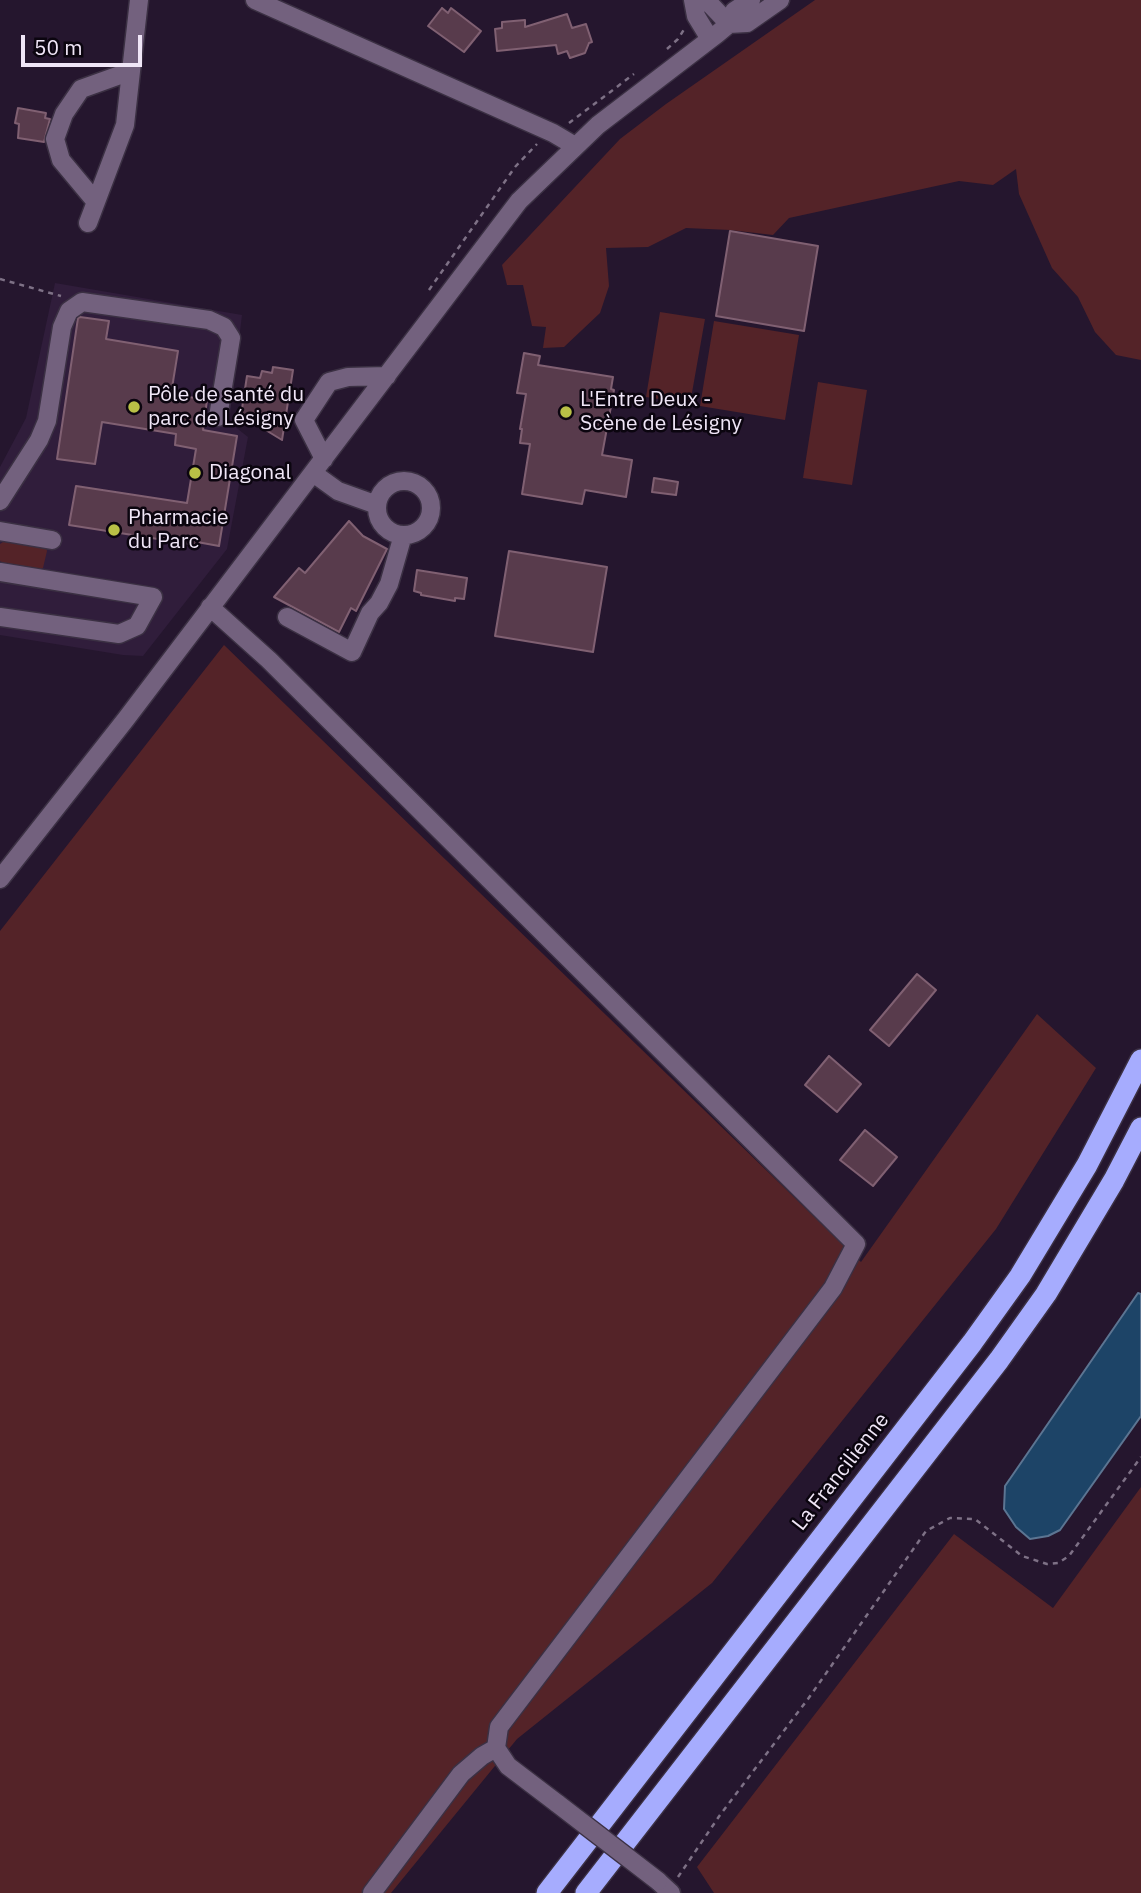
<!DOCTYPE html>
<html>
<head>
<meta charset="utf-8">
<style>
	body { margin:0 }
	#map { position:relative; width:1141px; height:1893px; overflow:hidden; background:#25162e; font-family:"IBM Plex Sans",sans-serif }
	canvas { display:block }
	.scale { position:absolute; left:21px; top:35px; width:121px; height:32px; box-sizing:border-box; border:4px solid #f0e6f7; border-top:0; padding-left:9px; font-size:21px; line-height:24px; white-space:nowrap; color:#f0e6f7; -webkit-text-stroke:5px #0b050f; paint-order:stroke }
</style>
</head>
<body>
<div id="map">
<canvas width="1141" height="1893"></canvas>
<div class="scale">50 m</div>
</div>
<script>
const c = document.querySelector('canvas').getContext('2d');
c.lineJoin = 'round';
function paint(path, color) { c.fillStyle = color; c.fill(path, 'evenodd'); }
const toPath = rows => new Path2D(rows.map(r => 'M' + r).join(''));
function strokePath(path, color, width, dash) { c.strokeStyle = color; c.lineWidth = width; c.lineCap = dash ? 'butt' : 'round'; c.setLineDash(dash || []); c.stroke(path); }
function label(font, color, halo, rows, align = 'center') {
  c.font = font + ' "IBM Plex Sans",sans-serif'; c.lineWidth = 5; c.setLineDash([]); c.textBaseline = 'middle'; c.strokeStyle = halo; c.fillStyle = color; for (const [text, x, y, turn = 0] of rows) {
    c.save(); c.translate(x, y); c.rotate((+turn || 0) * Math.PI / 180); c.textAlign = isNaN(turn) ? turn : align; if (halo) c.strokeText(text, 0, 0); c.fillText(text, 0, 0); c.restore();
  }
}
paint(toPath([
	[55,283,242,315,229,422,248,437,227,549,143,656,123,655,0,635,0,467,26,418]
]), '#301d3b');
paint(toPath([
	[815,0,1141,0,1141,360,1116,355,1095,332,1078,297,1052,268,1019,194,1016,169,993,185,959,181,789,218,773,235,730,230,686,228,648,247,606,248,609,286,600,313,564,347,543,348,546,327,532,326,523,285,507,285,502,265,620,139,666,104],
	[660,312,705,319,690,404,646,397],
	[714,321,799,335,785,420,700,406],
	[818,382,867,390,852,485,803,478],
	[6,540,46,547,47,551,43,568,40,569,6,565,0,561,0,544],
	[224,645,861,1262,1037,1014,1096,1068,996,1229,712,1583,517,1739,391,1893,0,1893,0,931],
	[1141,1487,1141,1893,714,1893,697,1867,954,1534,1053,1608]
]), '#542328');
const water = toPath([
	[1138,1293,1141,1294,1141,1416,1060,1530,1048,1536,1030,1539,1016,1527,1004,1509,1005,1486,1138,1293]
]);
paint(water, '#1d4467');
strokePath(water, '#5c7592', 2);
const building = toPath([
	[442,8,448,13,451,8,481,31,464,52,428,26,442,8],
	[567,14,572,28,586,24,592,42,589,43,585,53,570,58,567,51,558,54,556,45,497,51,495,29,502,28,502,22,525,20,525,27,567,14],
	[18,108,46,113,45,118,50,119,44,142,18,138,19,124,15,123,18,108],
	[730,231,818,246,804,331,716,316,730,231],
	[80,317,109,321,106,339,178,351,171,394,207,400,203,430,237,436,219,546,197,542,196,545,69,525,76,486,187,503,196,449,175,445,176,434,102,422,95,464,57,459,78,318,80,317],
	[524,353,540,356,538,365,613,377,611,389,614,390,602,455,632,460,626,497,585,490,582,504,522,494,530,444,520,443,522,429,520,429,526,394,517,393,524,353],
	[273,367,293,370,282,440,241,415,247,376,260,378,262,371,272,373,273,367],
	[654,478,678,482,676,495,652,492,654,478],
	[349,521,363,536,387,549,356,611,351,608,339,632,274,597,299,568,305,573,349,521],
	[509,551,607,567,593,652,495,636,509,551],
	[417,570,467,578,464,599,455,598,455,601,421,595,421,593,414,591,417,570],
	[917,974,936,990,889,1046,870,1030,917,974],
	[829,1056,861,1084,837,1112,805,1085,829,1056],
	[865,1130,897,1157,873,1186,840,1160,865,1130]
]);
paint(building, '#583b4c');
strokePath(building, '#806072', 2);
const minor = toPath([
	[255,0,553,133,575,146],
	[693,0,696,16,710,39],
	[703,0,710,4,729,24],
	[729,24,747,23,780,0],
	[96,202,61,160,55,139,64,114,81,89,131,71],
	[88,223,125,125,139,0],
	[324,459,304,420,329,382,348,377,387,376],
	[313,473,338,491,377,505],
	'377 508a27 27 0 1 1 54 0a27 27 0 1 1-54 0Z',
	[0,501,39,440,47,421,62,327,69,311,82,302,209,320,224,327,231,338,218,417],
	[0,531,52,540],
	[0,572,153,597,137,626,119,634,0,617],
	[210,607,269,660,856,1244,833,1288,499,1727,496,1748,508,1766,558,1804],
	[287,617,352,652,370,613,379,603,389,584,403,535],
	[0,879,126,719,519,201,598,125,717,34,729,24,734,11,751,0],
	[658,1881,671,1893],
	[372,1893,461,1774,482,1756,496,1748]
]);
const highway = toPath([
	[547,1893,972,1343,1020,1276,1087,1165,1141,1060],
	[586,1893,999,1360,1046,1294,1114,1180,1141,1128]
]);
strokePath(minor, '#3b3043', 21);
strokePath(highway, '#3b3043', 24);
strokePath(toPath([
	[667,49,678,39,685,28],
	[569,123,634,74],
	[0,279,61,296],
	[429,290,515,167,537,144],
	[678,1877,720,1815,808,1699,926,1531,950,1518,975,1519,1022,1556,1047,1564,1058,1563,1069,1556,1141,1457]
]), '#7e7186', 2.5, [5, 5]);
strokePath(minor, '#73617e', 18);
strokePath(highway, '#a6acfe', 21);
const minorBridge = toPath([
	[558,1804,658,1881]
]);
strokePath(minorBridge, '#3b3043', 21, []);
strokePath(minorBridge, '#73617e', 18);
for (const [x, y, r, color] of [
	[134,407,7,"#b9c046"],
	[566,412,7,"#b9c046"],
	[195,473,7,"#b9c046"],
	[114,530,7,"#b9c046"]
]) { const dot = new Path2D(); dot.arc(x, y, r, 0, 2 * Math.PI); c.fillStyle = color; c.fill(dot); strokePath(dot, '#0b050f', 2.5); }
label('21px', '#f0e6f7', '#0b050f', [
	["Pôle de santé du",148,395],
	["parc de Lésigny",148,419],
	["L'Entre Deux -",580,400],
	["Scène de Lésigny",580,424],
	["Diagonal",209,473],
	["Pharmacie",128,518],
	["du Parc",128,542]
], 'left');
label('21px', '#f0e6f7', '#0b050f', [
	["La Francilienne",841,1472,-52]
]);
</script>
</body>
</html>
